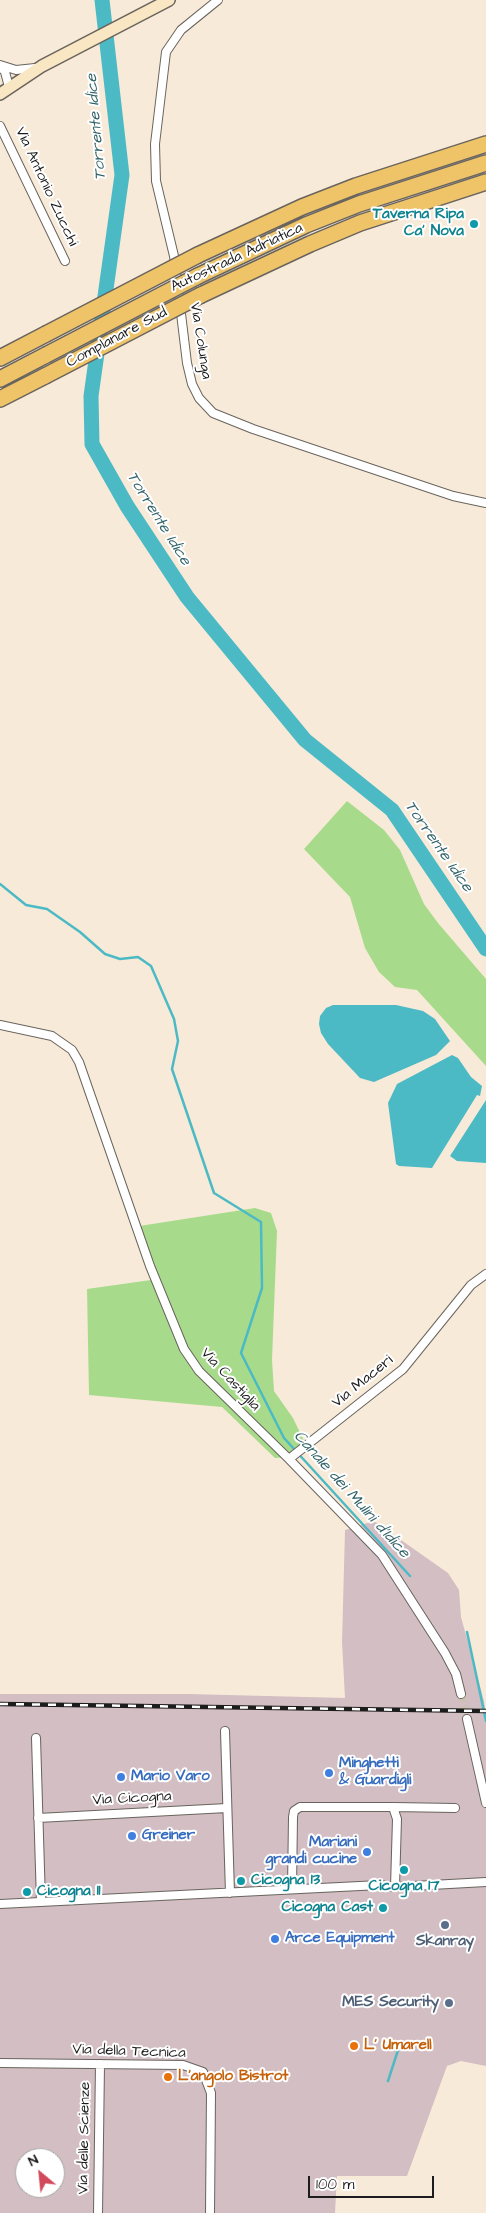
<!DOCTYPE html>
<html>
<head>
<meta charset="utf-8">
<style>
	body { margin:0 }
	#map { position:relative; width:486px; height:2213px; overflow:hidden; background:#f8ead8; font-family:"Architects Daughter",sans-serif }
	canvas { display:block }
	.north { position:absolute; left:15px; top:2148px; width:50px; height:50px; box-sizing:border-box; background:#fff; border:1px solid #a4a4a4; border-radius:50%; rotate:332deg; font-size:14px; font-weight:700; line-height:20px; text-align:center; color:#1c1c1c }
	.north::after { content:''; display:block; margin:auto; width:18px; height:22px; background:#d1495b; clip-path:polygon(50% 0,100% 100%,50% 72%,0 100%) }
	.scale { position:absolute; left:308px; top:2176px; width:126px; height:22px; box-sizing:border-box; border:2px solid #1c1c1c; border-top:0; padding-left:6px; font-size:15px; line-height:18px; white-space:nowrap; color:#1c1c1c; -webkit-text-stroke:4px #fff; paint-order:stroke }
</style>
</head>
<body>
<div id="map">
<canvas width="486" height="2213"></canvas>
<div class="north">N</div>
<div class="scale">100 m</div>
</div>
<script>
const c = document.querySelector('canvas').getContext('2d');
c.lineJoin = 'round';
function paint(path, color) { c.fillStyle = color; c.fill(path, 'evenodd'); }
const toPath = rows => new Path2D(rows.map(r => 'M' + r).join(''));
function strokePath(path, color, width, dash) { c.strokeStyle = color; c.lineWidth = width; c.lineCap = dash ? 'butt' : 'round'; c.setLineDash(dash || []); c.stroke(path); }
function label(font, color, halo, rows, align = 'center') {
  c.font = font + ' "Architects Daughter",sans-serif'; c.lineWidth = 4; c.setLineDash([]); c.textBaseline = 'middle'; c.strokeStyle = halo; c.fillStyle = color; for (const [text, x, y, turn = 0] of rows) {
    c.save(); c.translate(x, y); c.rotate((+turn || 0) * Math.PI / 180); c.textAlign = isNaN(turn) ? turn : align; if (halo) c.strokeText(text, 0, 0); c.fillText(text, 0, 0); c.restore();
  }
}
paint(toPath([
	[374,1521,448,1573,459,1590,461,1617,484,1701,486,1714,486,2066,461,2061,447,2066,407,2176,337,2176,335,2213,0,2213,0,1694,188,1694,345,1698,342,1642,345,1530],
	[25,2158,55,2158,55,2188,25,2188]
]), '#d2bec3');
paint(toPath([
	[347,801,384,830,400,850,424,904,438,923,486,979,486,1066,417,990,395,987,379,972,365,948,350,897,304,849],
	[255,1208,271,1213,277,1231,272,1360,274,1391,293,1418,306,1445,293,1457,275,1458,222,1407,89,1395,87,1289,151,1280,133,1227]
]), '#a7db8b');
paint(toPath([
	[333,1005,396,1005,423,1011,435,1019,450,1041,436,1055,374,1082,360,1078,328,1044,321,1033,319,1024,320,1016,326,1008],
	[452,1055,458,1058,471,1077,482,1086,480,1096,477,1095,432,1168,399,1166,396,1164,388,1103,397,1084],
	[486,1100,486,1163,457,1161,450,1156]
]), '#4cbac5');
strokePath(toPath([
	[0,884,26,905,47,909,80,932,105,954,120,959,138,957,151,966,174,1019,178,1041,172,1069,214,1193,261,1222,262,1288,241,1353,284,1438,410,1576],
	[467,1632,486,1721],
	[388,2081,400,2044]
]), '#4cbac5', 2.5);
strokePath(toPath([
	[102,0,122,175,91,396,92,444,127,506,187,597,305,740,392,810,486,949]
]), '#4cbac5', 15);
strokePath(toPath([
	[461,1694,467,1719]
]), '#ccc1b2', 8, [8, 4]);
const street = toPath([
	[218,0,181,30,166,52,155,144,156,181,174,256,187,363,192,384,199,398,213,413,253,429,453,496,486,503],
	[0,65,16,70,35,68],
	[0,66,5,72,9,87],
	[0,126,65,261],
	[0,1025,52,1036,72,1050,79,1062,150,1266,184,1349,199,1371,289,1459,382,1555,445,1653,456,1674,461,1694],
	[289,1459,403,1369,471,1285,486,1274],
	[467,1719,486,1803],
	[225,1731,230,1893],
	[36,1738,41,1902],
	[393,1807,455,1808],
	[38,1818,227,1808],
	[292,1889,293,1817,294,1811,300,1807,393,1807,397,1819,395,1887],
	[0,1904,380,1885,395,1887,486,1882],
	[0,2063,183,2065,203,2072,211,2093,210,2213],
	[98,2213,100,2064]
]);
const secondary = toPath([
	[0,94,42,66,169,0]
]);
const highway = toPath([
	[198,255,302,207,356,186,486,144],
	[198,276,306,225,359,204,486,163],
	[201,295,310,244,360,223,486,182],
	[0,358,46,334],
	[0,379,46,355],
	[0,399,45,376]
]);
strokePath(street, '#69645e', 10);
strokePath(secondary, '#69645e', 14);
strokePath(highway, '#69645e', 18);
strokePath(street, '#fff', 8);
strokePath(secondary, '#f9e7c3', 11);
strokePath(highway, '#efc469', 15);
const rail = toPath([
	[0,1704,486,1711]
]);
strokePath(rail, '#1c1c1c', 4.5);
strokePath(rail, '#fff', 2.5, [8]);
const highwayBridge = toPath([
	[46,334,198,255],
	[46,355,198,276],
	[45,376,201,295]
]);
strokePath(highwayBridge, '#69645e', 18, []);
strokePath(highwayBridge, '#efc469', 15);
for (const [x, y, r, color] of [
	[474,224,5,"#0f9aa8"],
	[329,1773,5,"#3f7fe0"],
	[121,1777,5,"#3f7fe0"],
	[132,1836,5,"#3f7fe0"],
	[367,1852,5,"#3f7fe0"],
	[404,1870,5,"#0f9aa8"],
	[241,1881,5,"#0f9aa8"],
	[27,1892,5,"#0f9aa8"],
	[383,1908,5,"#0f9aa8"],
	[445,1925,5,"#5c6f8a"],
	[275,1939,5,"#3f7fe0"],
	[449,2003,5,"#5c6f8a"],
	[354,2046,5,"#e8710a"],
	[168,2077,5,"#e8710a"]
]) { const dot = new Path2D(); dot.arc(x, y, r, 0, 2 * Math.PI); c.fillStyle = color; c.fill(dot); strokePath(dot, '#fff', 2); }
label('15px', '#1c1c1c', '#fff', [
	["Via Antonio Zucchi",46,187,65],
	["Autostrada Adriatica",237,258,-25],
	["Complanare Sud",117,338,-28],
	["Via Colunga",200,341,81],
	["Via Castiglia",230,1380,47],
	["Via Maceri",363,1382,-39],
	["Via Cicogna",132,1799,-3],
	["Via della Tecnica",129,2052,2],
	["Via delle Scienze",85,2138,-89]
]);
label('bold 15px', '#0d838f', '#fff', [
	["Taverna Ripa",464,215],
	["Ca' Nova",464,232],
	["Cicogna 13",251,1881,"left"],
	["Cicogna 17",404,1887,"center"],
	["Cicogna 11",37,1892,"left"],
	["Cicogna Cast",373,1908]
], 'right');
label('bold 15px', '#366cbe', '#fff', [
	["Minghetti",339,1764],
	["& Guardigli",339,1781],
	["Mario Varo",131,1777],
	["Greiner",142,1836],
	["Mariani",357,1843,"right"],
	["grandi cucine",357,1860,"right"],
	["Arce Equipment",285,1939]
], 'left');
label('bold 15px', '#4e5e75', '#fff', [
	["Skanray",445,1942],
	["MES Security",439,2003,"right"]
]);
label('bold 15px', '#c56008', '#fff', [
	["L' Umarell",364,2046],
	["L'angolo Bistrot",178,2077]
], 'left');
label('italic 16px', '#326368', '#fff', [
	["Torrente Idice",97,127,-95],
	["Torrente Idice",158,519,58],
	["Torrente Idice",438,847,55],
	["Canale dei Mulini d'Idice",351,1495,48]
]);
</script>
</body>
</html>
